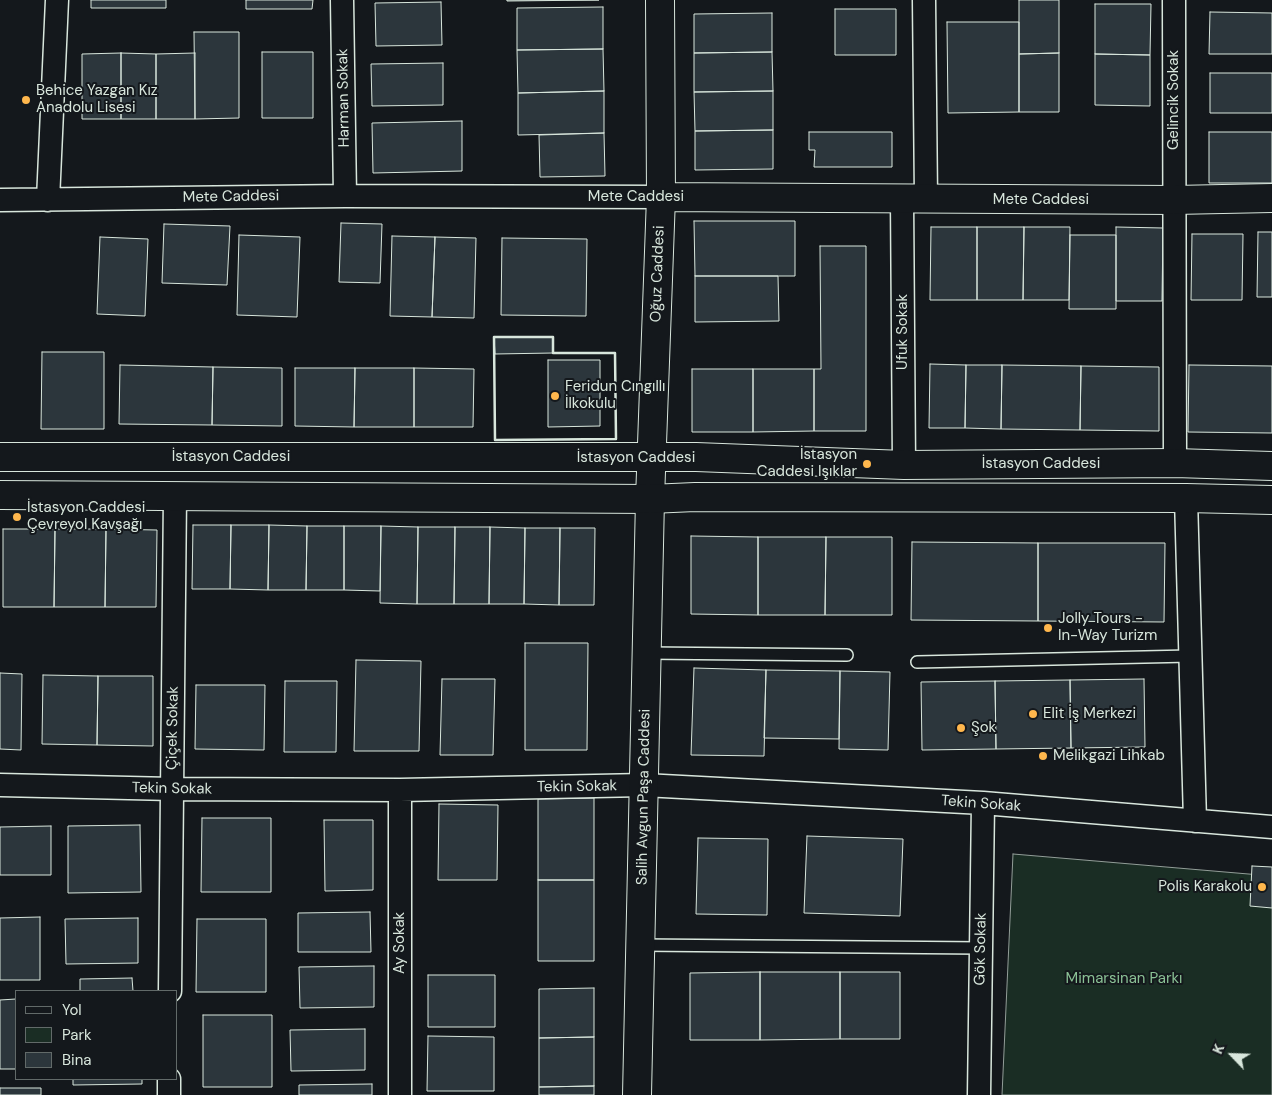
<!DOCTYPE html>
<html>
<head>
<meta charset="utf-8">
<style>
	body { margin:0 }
	#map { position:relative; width:1272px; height:1095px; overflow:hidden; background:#14181c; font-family:"DM Sans",sans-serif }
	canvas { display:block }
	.legend { position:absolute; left:15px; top:990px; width:162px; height:90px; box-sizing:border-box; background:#14181c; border:1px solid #626a69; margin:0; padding:6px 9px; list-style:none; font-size:15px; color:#d8e6dc }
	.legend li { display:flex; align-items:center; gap:10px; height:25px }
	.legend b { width:25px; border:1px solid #626a69 }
	.north { position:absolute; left:1207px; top:1030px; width:50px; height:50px; -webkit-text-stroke:4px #14181c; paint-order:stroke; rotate:294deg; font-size:14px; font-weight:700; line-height:20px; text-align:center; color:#d8e6dc }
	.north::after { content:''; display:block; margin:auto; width:18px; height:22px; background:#d8e6dc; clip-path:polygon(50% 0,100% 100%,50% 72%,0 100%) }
</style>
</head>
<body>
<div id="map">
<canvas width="1272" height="1095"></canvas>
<ul class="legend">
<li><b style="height:6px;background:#14181c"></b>Yol</li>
<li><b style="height:14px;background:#1a2d24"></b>Park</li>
<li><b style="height:14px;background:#2c363c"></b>Bina</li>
</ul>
<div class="north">K</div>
</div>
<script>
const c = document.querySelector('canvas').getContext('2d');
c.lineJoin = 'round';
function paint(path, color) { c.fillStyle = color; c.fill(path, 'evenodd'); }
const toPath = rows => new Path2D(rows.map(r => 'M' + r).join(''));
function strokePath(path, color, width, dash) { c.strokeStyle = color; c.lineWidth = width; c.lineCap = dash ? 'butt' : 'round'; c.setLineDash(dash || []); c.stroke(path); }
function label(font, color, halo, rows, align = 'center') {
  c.font = font + ' "DM Sans",sans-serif'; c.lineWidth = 4; c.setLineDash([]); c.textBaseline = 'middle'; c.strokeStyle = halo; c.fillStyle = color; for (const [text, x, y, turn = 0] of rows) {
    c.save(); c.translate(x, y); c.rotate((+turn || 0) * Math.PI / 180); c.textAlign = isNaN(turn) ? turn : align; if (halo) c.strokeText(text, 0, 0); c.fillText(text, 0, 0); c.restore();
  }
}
const green = toPath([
	[1013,854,1272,876,1272,1095,1002,1095,1013,854]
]);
paint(green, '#1a2d24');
strokePath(green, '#939e99', 1);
const building = toPath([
	[91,0,166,0,166,8,91,8,91,0],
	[246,0,313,0,312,9,246,9,246,0],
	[507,0,599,0,507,1,507,0],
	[1019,0,1059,0,1059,53,1019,54,1019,0],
	[441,2,442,45,376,46,375,3,441,2],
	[1095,4,1151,4,1150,55,1095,54,1095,4],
	[603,7,603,49,517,50,517,8,603,7],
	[835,9,896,9,896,55,835,55,835,9],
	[1210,12,1272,13,1272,54,1209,54,1210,12],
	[772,13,772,52,694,53,694,14,772,13],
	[947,22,1019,22,1019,112,948,113,947,22],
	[194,32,239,32,239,118,195,119,194,32],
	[603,49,604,91,518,93,517,50,603,49],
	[262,52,313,52,313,118,262,118,262,52],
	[772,52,773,91,694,92,694,53,772,52],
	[121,53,121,119,82,119,82,54,121,53],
	[121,53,156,54,156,119,121,119,121,53],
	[195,53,195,119,156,119,156,54,195,53],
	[1059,53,1059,112,1019,112,1019,54,1059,53],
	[1095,54,1150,55,1150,106,1095,105,1095,54],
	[443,63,443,105,372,106,371,64,443,63],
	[1210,73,1272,73,1272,113,1210,113,1210,73],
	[604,91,604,133,518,135,518,93,604,91],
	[773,91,773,130,695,131,694,92,773,91],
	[462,121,462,171,373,173,372,123,462,121],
	[773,130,773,169,695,170,695,131,773,130],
	[809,132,892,132,892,167,814,167,815,150,809,150,809,132],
	[1209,132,1272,132,1272,183,1209,183,1209,132],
	[604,133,605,176,540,177,539,135,604,133],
	[694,221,795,221,795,276,695,276,694,221],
	[341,223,382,224,380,283,339,282,341,223],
	[164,224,230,226,227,285,162,283,164,224],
	[931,227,977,227,977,300,930,300,931,227],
	[977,227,1024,227,1023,300,977,300,977,227],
	[1024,227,1070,227,1069,300,1023,300,1024,227],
	[1116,227,1163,228,1162,301,1116,301,1116,227],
	[1258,232,1272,232,1272,297,1257,297,1258,232],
	[1192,234,1243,234,1242,300,1191,300,1192,234],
	[239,235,300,237,297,317,237,315,239,235],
	[1070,235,1116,235,1116,309,1069,309,1070,235],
	[392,236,435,237,432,317,390,316,392,236],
	[100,237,148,239,145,316,97,314,100,237],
	[435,237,476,238,474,318,432,317,435,237],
	[502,238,587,239,586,316,501,315,502,238],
	[820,246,866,246,866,431,814,431,814,369,821,369,820,246],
	[695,276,778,276,779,321,695,322,695,276],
	[494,337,553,337,553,353,495,354,494,337],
	[42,352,104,352,104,429,41,429,42,352],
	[548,360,600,360,600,426,548,427,548,360],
	[930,364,966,365,965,428,929,428,930,364],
	[120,365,213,367,212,425,119,424,120,365],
	[966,365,1002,365,1001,429,965,428,966,365],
	[1002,365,1081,366,1080,430,1001,429,1002,365],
	[1189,365,1272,366,1272,433,1188,432,1189,365],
	[1081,366,1159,367,1159,431,1080,430,1081,366],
	[213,367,282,368,282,426,212,425,213,367],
	[295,368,355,368,354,427,295,426,295,368],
	[355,368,414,368,414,427,354,427,355,368],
	[414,368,474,369,473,427,414,427,414,368],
	[692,369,753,369,753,432,692,432,692,369],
	[753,369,814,369,814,431,753,432,753,369],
	[193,525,231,525,230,589,192,589,193,525],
	[231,525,269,525,268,590,230,589,231,525],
	[269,525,307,526,306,590,268,590,269,525],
	[307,526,344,526,344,590,306,590,307,526],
	[344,526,381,526,380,591,344,590,344,526],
	[381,526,418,527,417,604,380,603,381,526],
	[418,527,455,527,454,604,417,604,418,527],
	[455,527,490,527,489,604,454,604,455,527],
	[490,527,525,528,524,604,489,604,490,527],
	[525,528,560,528,559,605,524,604,525,528],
	[560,528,595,528,594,605,559,605,560,528],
	[3,529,55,529,54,607,3,607,3,529],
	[55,529,106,529,105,607,54,607,55,529],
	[106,529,157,530,156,607,105,607,106,529],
	[691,536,758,537,758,615,691,614,691,536],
	[758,537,826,537,825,615,758,615,758,537],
	[826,537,892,537,892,615,825,615,826,537],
	[912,542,1038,543,1038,621,911,620,912,542],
	[1038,543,1165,543,1164,622,1038,621,1038,543],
	[525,643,588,643,587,750,525,750,525,643],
	[356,660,421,661,419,751,354,751,356,660],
	[694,668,766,670,764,756,691,755,694,668],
	[766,670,840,671,839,739,764,738,766,670],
	[840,671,890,672,888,750,839,749,840,671],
	[0,673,22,674,21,750,0,749,0,673],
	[43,675,98,676,97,745,42,744,43,675],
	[98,676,153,676,153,746,97,745,98,676],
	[442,679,495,679,493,755,440,755,442,679],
	[1144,679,1145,747,1071,748,1070,680,1144,679],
	[1070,680,1071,748,996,749,995,681,1070,680],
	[285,681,337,681,336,752,284,752,285,681],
	[995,681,996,749,922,750,921,682,995,681],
	[196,685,265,685,264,750,195,749,196,685],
	[594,798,594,880,538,880,538,799,594,798],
	[439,804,498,805,497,880,438,880,439,804],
	[202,818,271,818,271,892,201,892,202,818],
	[324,820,373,820,373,890,325,891,324,820],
	[140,825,141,892,68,893,68,826,140,825],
	[51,826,51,875,0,875,0,827,51,826],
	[807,836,903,839,900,916,804,913,807,836],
	[698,838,768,839,767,915,696,914,698,838],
	[1252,866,1272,867,1272,908,1250,906,1252,866],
	[538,880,594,880,594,961,538,961,538,880],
	[370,912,371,952,298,952,298,913,370,912],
	[40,917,40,980,0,980,0,918,40,917],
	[138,918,138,963,66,964,65,919,138,918],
	[197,919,266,919,266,992,196,992,197,919],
	[374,966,374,1007,300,1008,299,967,374,966],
	[760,972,840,972,840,1039,760,1040,760,972],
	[760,972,760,1040,690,1040,690,973,760,972],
	[840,972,900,972,900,1039,840,1039,840,972],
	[428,975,495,975,495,1027,428,1027,428,975],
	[132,978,133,991,80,991,80,979,132,978],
	[594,988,594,1037,539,1038,539,989,594,988],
	[16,999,16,1069,0,1069,0,1000,16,999],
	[203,1015,272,1015,272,1087,203,1087,203,1015],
	[365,1029,365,1070,291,1071,290,1030,365,1029],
	[428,1036,494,1037,494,1091,427,1091,428,1036],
	[594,1037,594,1086,539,1087,539,1038,594,1037],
	[73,1079,142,1079,142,1084,73,1085,73,1079],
	[372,1084,372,1095,299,1095,299,1085,372,1084],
	[594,1086,594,1095,539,1095,539,1087,594,1086],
	[0,1088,41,1088,41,1095,0,1095,0,1088]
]);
paint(building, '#2c363c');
strokePath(building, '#d8e6dc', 1);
const lane = toPath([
	[647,653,847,655],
	[917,662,1190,656],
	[640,945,981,948]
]);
const street = toPath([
	[342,0,345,196],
	[924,0,926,199],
	[1174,0,1175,463],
	[902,199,904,465],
	[0,200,345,196,661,197],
	[48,200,57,0],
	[1186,498,1195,821],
	[0,785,172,789,400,790,644,785,983,803,1272,827],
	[400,790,400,1095],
	[170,991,175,495],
	[169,1095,169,1079],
	[979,1095,983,803]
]);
const secondary = toPath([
	[661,197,1174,200,1272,198],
	[637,1095,650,499,661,197,660,0]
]);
const primary = toPath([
	[0,457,696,457,904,465,1175,463,1272,466],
	[0,495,650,499,695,497,1186,498,1272,500]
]);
strokePath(lane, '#d8e6dc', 14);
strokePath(street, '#d8e6dc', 25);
strokePath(secondary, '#d8e6dc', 30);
strokePath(primary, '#d8e6dc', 30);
strokePath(lane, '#14181c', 11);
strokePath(street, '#14181c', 22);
strokePath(secondary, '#14181c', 28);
strokePath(primary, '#14181c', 28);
strokePath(toPath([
	[494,337,553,337,553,353,615,353,616,439,495,440,494,337]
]), '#d8e6dc', 2.5);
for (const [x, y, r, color] of [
	[26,100,5,"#ffb74d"],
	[555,396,5,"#ffb74d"],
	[867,464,5,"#ffb74d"],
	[17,517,5,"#ffb74d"],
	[1048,628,5,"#ffb74d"],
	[1033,714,5,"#ffb74d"],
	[961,728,5,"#ffb74d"],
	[1043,756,5,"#ffb74d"],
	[1262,887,5,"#ffb74d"]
]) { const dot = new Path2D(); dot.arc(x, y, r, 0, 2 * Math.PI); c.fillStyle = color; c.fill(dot); strokePath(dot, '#14181c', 2); }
label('15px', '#d8e6dc', '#14181c', [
	["Behice Yazgan Kız",36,91],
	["Anadolu Lisesi",36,108],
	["Feridun Cıngıllı",565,387],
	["İlkokulu",565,404],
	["İstasyon",857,455,"right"],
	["Caddesi Işıklar",857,472,"right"],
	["İstasyon Caddesi",27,508],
	["Çevreyol Kavşağı",27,525],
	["Jolly Tours -",1058,619],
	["In-Way Turizm",1058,636],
	["Elit İş Merkezi",1043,714],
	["Şok",971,728],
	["Melikgazi Lihkab",1053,756],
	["Polis Karakolu",1252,887,"right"]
], 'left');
label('15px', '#d8e6dc', '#14181c', [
	["Harman Sokak",344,98,-91],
	["Gelincik Sokak",1174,100,-90],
	["Mete Caddesi",231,197,-1],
	["Mete Caddesi",636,197],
	["Mete Caddesi",1041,200],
	["Oğuz Caddesi",658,274,-88],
	["Ufuk Sokak",903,332,-90],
	["İstasyon Caddesi",231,457],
	["İstasyon Caddesi",636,458],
	["İstasyon Caddesi",1041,464],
	["Çiçek Sokak",173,728,-89],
	["Tekin Sokak",577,787,-1],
	["Tekin Sokak",172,789,1],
	["Salih Avgun Paşa Caddesi",644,797,-89],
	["Tekin Sokak",981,804,4],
	["Ay Sokak",400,943,-90],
	["Gök Sokak",981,949,-89]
]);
label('15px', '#8ac095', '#14181c', [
	["Mimarsinan Parkı",1124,979]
]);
</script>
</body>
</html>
